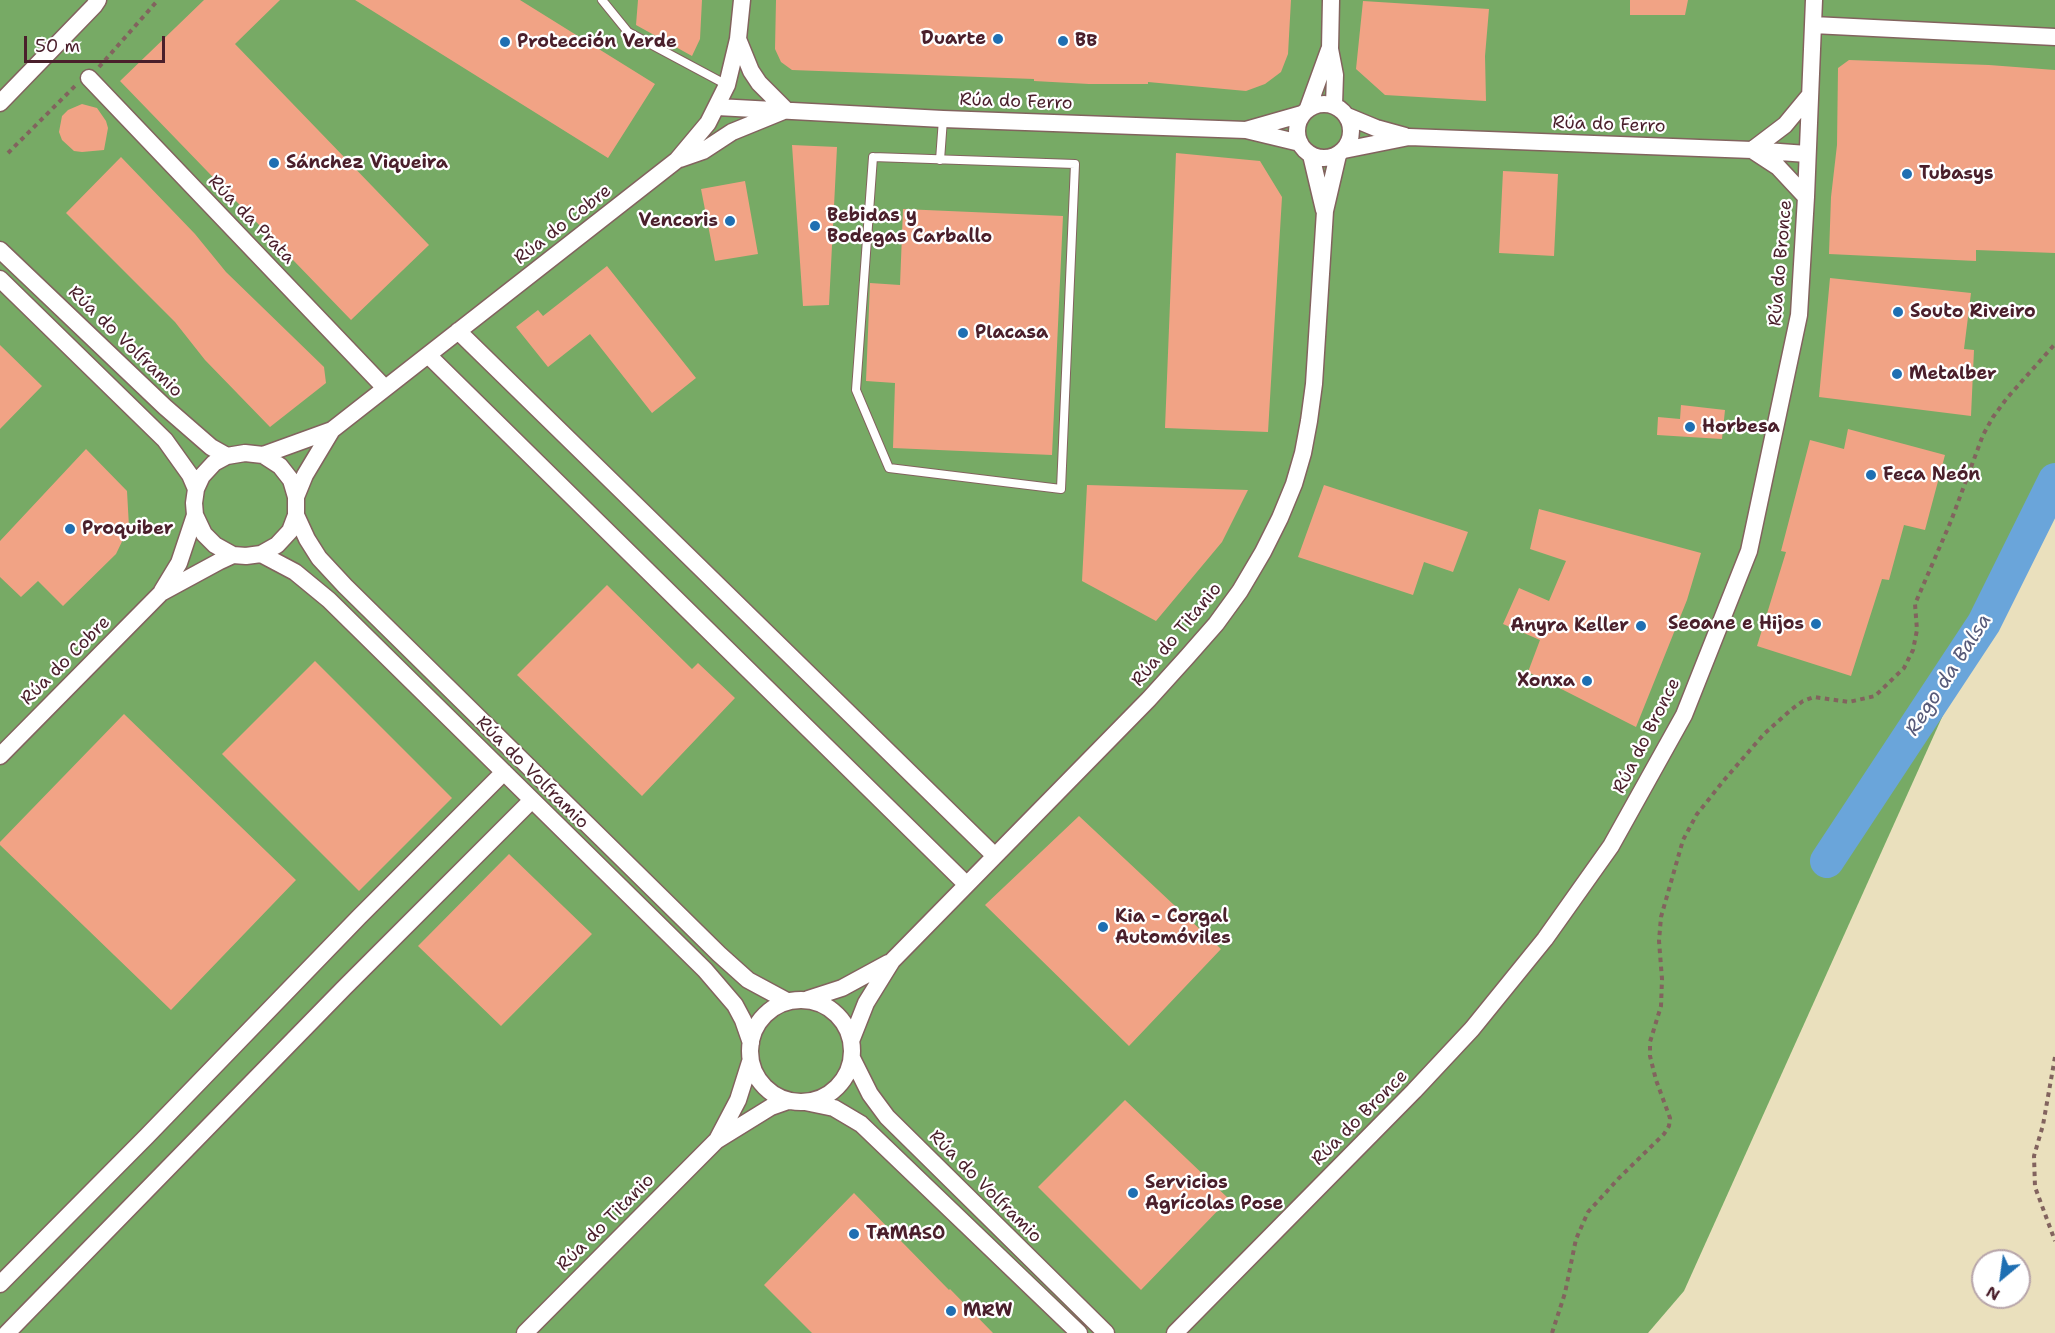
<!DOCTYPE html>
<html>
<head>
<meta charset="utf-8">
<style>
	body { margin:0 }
	#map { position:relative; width:2055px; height:1333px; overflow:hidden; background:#eae0bd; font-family:"Shantell Sans",sans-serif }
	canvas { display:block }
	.north { position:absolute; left:1971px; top:1249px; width:60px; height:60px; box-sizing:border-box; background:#fff; border:2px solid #b7a5aa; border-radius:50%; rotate:209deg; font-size:16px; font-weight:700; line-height:24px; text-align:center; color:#4a1f2b }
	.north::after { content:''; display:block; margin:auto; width:21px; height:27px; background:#1f6fb2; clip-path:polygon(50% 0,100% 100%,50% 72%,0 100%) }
	.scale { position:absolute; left:24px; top:36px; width:141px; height:27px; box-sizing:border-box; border:3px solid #4a1f2b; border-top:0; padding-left:8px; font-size:18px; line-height:21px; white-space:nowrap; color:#4a1f2b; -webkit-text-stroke:4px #fff; paint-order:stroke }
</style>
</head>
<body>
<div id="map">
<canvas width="2055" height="1333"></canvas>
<div class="north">N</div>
<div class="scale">50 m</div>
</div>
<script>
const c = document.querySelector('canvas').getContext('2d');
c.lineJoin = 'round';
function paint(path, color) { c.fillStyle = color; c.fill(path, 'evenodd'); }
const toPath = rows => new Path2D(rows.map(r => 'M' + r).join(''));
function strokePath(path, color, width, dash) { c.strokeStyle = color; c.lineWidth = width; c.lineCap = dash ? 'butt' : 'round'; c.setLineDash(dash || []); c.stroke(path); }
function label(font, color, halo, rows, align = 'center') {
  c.font = font + ' "Shantell Sans",sans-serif'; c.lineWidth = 4.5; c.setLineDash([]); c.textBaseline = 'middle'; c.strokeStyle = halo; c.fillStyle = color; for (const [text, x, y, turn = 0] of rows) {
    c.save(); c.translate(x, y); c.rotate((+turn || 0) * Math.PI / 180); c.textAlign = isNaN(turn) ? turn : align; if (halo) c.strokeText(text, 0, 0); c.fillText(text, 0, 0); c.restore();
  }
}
paint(toPath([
	[0,0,2055,0,2055,466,1684,1291,1648,1333,0,1333]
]), '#77aa65');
strokePath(toPath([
	[1827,861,1984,623,2055,480]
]), '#6aa5da', 34);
paint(toPath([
	[204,0,280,0,235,44,429,245,351,320,120,81],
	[355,0,520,0,655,84,608,158],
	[638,0,702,0,700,39,692,56,636,25],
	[776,0,1291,0,1288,54,1281,72,1265,84,1246,91,1148,82,1148,84,1089,84,1034,81,1034,79,792,70,781,62,775,49],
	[1630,0,1688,0,1685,15,1630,15],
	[1363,1,1489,9,1485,56,1486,101,1385,95,1356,69],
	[1849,60,1989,65,2055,70,2055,253,1976,250,1976,261,1829,254,1831,197,1837,145,1838,68],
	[82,104,97,108,106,121,108,128,104,150,82,152,74,151,62,140,59,132,62,116,68,110],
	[792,145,837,147,829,305,803,306],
	[1176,153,1260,161,1282,197,1268,432,1165,428],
	[121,157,195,234,226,272,324,367,326,383,270,427,205,360,175,322,66,213],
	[1503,171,1558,174,1554,256,1499,253],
	[745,181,758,254,715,261,701,189],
	[903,209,1063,216,1052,455,893,448,895,383,866,381,870,283,900,285],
	[607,266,696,378,652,413,590,334,548,367,516,327,538,310,543,316],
	[1830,278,1971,293,1964,349,1974,350,1971,416,1819,397],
	[0,345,42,386,0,429],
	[1681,405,1725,410,1722,439,1657,435,1658,417,1680,419],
	[1848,429,1945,455,1925,530,1904,525,1889,580,1882,579,1851,676,1757,646,1786,552,1781,551,1810,440,1844,449],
	[86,449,127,491,129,527,116,554,63,606,38,581,21,597,0,577,0,541],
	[1087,485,1248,490,1222,542,1156,621,1082,581],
	[1324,485,1468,532,1453,572,1424,562,1413,595,1298,557],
	[1539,509,1701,553,1687,600,1636,727,1528,672,1540,640,1503,624,1519,588,1549,601,1566,561,1530,549],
	[607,585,692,669,698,663,735,698,642,796,517,675],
	[315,661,452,798,359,891,222,754],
	[124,714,296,880,171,1010,0,845,0,842],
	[1079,816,1221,949,1129,1046,985,905],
	[509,854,592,934,501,1026,418,946],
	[1125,1100,1229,1199,1141,1290,1038,1187],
	[854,1193,949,1290,950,1289,993,1333,812,1333,764,1285]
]), '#f1a385');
const service = toPath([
	[602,0,628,32,727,85],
	[873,157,1075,164,1061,489,889,468,856,390,873,157],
	[940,160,943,119]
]);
const minor = toPath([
	[1331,0,1330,49,1335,75,1334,105],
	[1813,25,2055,37],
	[89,78,385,388],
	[0,103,94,6,98,0],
	'1297 131a27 27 0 1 1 54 0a27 27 0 1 1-54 0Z',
	[717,107,943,119,1246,130,1300,143],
	[1308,108,1329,50],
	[1347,116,1376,128,1405,136],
	[1246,130,1302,114],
	[1344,150,1409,137,1752,150,1807,154],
	[1311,155,1324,210],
	[680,159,703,151,732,132,786,110,759,83,751,71,738,39],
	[1806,197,1778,167,1752,150,1785,125,1809,96],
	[0,250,165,407,211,447,227,456],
	[0,279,165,440,190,475,196,489],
	[458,331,994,855],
	[428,355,966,884],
	[263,455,332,430,677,160,708,123,727,85,738,39,742,0],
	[296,497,305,475,332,430],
	[296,515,307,539,319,558,345,586,719,954,748,980,787,1001],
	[261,554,295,572,329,600,705,970,735,1005,743,1020,751,1043],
	[162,591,179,563,195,515],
	[0,756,161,593,220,561,233,555,246,556,261,554,277,545,290,531,296,515,296,497,291,480,280,466,263,455,245,453,227,456,214,463,202,476,196,489,194,503,195,515,204,534,215,545,233,555],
	[808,999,842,988,888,963],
	'750 1051a51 51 0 1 1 102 0a51 51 0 1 1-102 0Z',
	[851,1041,866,1003,892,961,1149,699,1187,657,1216,624,1240,591,1263,552,1280,518,1294,484,1303,453,1309,421,1314,384,1325,211,1338,155],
	[852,1058,870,1094,887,1117,1106,1333],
	[805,1102,834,1108,861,1124,1079,1333],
	[718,1138,738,1100,750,1062],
	[0,1284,147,1136,359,917,504,772],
	[7,1333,345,987,532,800],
	[525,1333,716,1141,771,1107,788,1101],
	[1175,1333,1414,1091,1472,1029,1545,939,1611,846,1684,715,1749,551,1799,315,1806,197,1814,0]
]);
strokePath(service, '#82635e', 10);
strokePath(minor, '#82635e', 19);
strokePath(toPath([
	[99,67,158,0],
	[8,153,75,86],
	[2055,1057,2043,1125,2034,1156,2035,1187,2055,1241],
	[1552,1333,1565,1293,1576,1239,1588,1212,1619,1178,1664,1134,1669,1126,1670,1118,1656,1080,1650,1056,1650,1042,1661,1006,1662,979,1659,941,1661,917,1683,840,1697,814,1725,779,1764,734,1792,709,1803,701,1814,697,1849,702,1875,696,1904,668,1913,650,1917,630,1915,604,1951,521,1983,435,1993,417,2007,398,2055,344]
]), '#82635e', 4, [4.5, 4.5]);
strokePath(service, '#fff', 8);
strokePath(minor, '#fff', 16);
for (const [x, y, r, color] of [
	[998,39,6,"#1f6fb2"],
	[1063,41,6,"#1f6fb2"],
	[505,42,6,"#1f6fb2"],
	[274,163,6,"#1f6fb2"],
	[1907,174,6,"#1f6fb2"],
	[730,221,6,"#1f6fb2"],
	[815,226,6,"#1f6fb2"],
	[1898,312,6,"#1f6fb2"],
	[963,333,6,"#1f6fb2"],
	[1897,374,6,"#1f6fb2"],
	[1690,427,6,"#1f6fb2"],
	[1871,475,6,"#1f6fb2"],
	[70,529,6,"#1f6fb2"],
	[1816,624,6,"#1f6fb2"],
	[1641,626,6,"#1f6fb2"],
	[1587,681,6,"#1f6fb2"],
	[1103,927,6,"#1f6fb2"],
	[1133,1193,6,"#1f6fb2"],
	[854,1234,6,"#1f6fb2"],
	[951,1311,6,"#1f6fb2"]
]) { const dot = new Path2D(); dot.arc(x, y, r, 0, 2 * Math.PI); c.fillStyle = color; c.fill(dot); strokePath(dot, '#fff', 2); }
label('bold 18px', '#4a1f2b', '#fff', [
	["Duarte",986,39,"right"],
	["BB",1075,41],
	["Protección Verde",517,42],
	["Sánchez Viqueira",286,163],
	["Tubasys",1919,174],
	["Bebidas y",827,216],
	["Bodegas Carballo",827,237],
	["Vencoris",718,221,"right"],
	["Souto Riveiro",1910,312],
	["Placasa",975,333],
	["Metalber",1909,374],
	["Horbesa",1702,427],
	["Feca Neón",1883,475],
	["Proquiber",82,529],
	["Seoane e Hijos",1804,624,"right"],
	["Anyra Keller",1629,626,"right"],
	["Xonxa",1575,681,"right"],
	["Kia - Corgal",1115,917],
	["Automóviles",1115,938],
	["Servicios",1145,1183],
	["Agrícolas Pose",1145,1204],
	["TAMASO",866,1234],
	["MRW",963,1311]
], 'left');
label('18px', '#4a1f2b', '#fff', [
	["Rúa do Ferro",1016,102,2],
	["Rúa do Ferro",1609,125,2],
	["Rúa da Prata",251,220,46],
	["Rúa do Cobre",563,225,-38],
	["Rúa do Bronce",1781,263,-85],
	["Rúa do Volframio",125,342,44],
	["Rúa do Titanio",1177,635,-50],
	["Rúa do Cobre",66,661,-45],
	["Rúa do Bronce",1647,736,-63],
	["Rúa do Volframio",532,773,45],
	["Rúa do Bronce",1360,1118,-45],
	["Rúa do Volframio",985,1187,45],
	["Rúa do Titanio",606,1223,-45]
]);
label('italic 20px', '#585b7a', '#fff', [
	["Rego da Balsa",1949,675,-57]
]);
</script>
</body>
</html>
